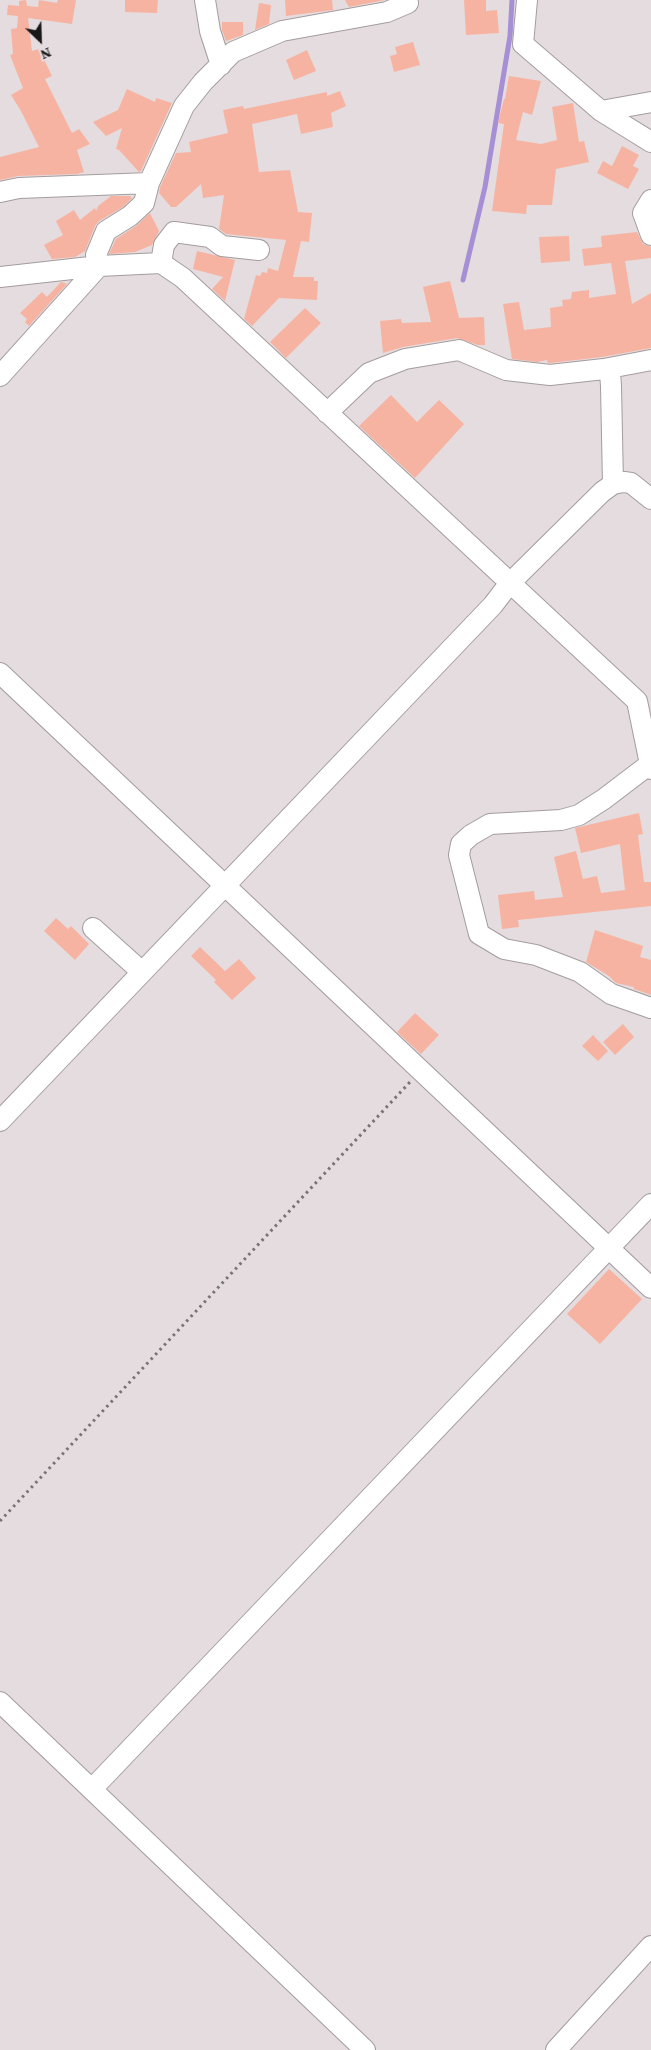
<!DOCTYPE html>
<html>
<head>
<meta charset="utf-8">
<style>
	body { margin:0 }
	#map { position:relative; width:651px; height:2050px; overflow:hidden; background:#e4dcde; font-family:"Source Serif 4",serif }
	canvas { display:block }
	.north { position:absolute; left:15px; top:15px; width:50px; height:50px; -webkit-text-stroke:4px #e4dcde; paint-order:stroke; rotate:156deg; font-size:14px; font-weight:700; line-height:20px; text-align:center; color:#191717 }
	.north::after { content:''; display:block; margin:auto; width:18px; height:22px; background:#191717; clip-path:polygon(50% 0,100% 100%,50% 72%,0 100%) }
</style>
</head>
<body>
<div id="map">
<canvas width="651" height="2050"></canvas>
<div class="north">N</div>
</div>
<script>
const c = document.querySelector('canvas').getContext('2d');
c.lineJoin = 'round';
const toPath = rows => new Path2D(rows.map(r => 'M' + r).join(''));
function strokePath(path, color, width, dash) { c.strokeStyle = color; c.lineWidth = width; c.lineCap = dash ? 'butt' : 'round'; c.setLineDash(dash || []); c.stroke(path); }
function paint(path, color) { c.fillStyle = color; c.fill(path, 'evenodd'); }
strokePath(toPath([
	[463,280,485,187,510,36,512,0]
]), '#a68fd5', 5);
paint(toPath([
	[26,0,27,6,38,7,39,0,57,3,58,0,76,0,72,24,28,18,32,51,39,49,52,76,45,79,72,133,79,129,90,144,77,150,84,172,77,174,18,176,0,180,0,157,39,147,21,111,11,95,23,88,10,55,13,54,11,29,17,28,18,16,7,15,8,5,19,6,19,1],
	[125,0,158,0,157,13,125,12],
	[285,0,332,0,333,10,286,16],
	[345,0,385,0,349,7],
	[464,0,486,0,486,11,497,10,499,33,466,35],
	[259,3,271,5,269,24,255,30],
	[222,22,243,22,243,35,226,41,222,30],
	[413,42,420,65,394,72,390,56,397,54,395,47],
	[307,50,316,71,294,80,286,60],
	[509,76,541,81,532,115,523,112,516,140,541,144,557,140,552,107,573,103,579,142,584,141,589,162,556,169,552,205,527,205,526,214,492,211,504,124,498,123,504,99,505,99],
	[127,89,155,102,156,98,172,103,141,171,139,172,119,150,116,149,122,128,106,136,93,122,118,110],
	[340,91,346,106,331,113,333,127,301,134,297,114,252,124,259,172,290,170,298,212,312,213,309,242,301,241,293,277,314,277,314,281,318,281,317,300,279,298,252,326,244,319,256,275,260,276,262,272,267,273,268,268,278,271,286,240,226,234,219,229,224,195,203,198,201,184,176,207,171,207,159,193,160,187,176,153,191,152,189,142,228,133,223,110,243,106,244,109,327,92,327,96],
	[622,146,639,155,633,166,639,169,628,189,597,173,603,161,612,166],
	[111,196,130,196,132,198,123,207,99,221,95,226,85,251,75,257,52,259,44,245,63,235,56,221,74,210,80,220,95,208,96,211,98,206],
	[150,213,159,231,152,245,135,252,109,254,116,239,136,226],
	[637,232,643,244,651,247,651,258,625,261,632,304,651,293,651,348,602,357,550,363,548,363,547,360,537,362,512,359,503,304,519,302,524,330,551,327,550,308,563,306,562,300,571,299,572,292,589,290,589,298,616,294,611,263,584,266,582,249,602,247,601,236],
	[569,236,570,261,541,263,539,237],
	[197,251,235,260,225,301,212,289,223,277,193,269],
	[450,281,459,318,484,317,485,345,478,345,457,338,403,347,383,353,380,321,401,319,402,323,431,322,423,287],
	[61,282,67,284,29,326,25,322,27,319,20,313,42,292,47,297],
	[305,308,321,323,286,358,270,342],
	[391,395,417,422,439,400,464,424,415,478,359,426],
	[639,813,643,834,638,835,644,882,651,882,651,906,518,920,519,927,502,929,498,895,534,891,535,900,563,897,554,857,576,851,583,879,597,876,601,893,625,890,620,844,581,853,575,828],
	[56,918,68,929,71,926,89,944,75,960,44,931],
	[595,930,643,946,640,957,651,960,651,995,634,989,634,987,616,983,609,976,586,962],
	[200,947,225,971,239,959,256,978,232,1000,214,982,216,980,191,956],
	[415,1013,439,1035,421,1054,397,1032],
	[623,1024,634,1037,615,1055,603,1042],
	[593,1035,608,1051,598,1061,582,1046],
	[609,1269,642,1299,600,1344,567,1314]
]), '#f7b3a1');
const minor = toPath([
	[205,0,210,31,221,65],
	[527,0,523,44,601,111,651,142],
	[601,111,651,102],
	[0,192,19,188,149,183],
	[651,200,643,213,651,235],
	[161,263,183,278,637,701,651,769],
	[99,266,96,255,106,231,130,216,144,203,149,183,184,106,203,82,233,52,282,31,387,12,408,3,407,0],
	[0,277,99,266,161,263,164,245,174,232,210,237,222,246,259,250],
	[604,369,651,360],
	[0,376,99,266],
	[327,413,369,373,405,359,459,350,506,370,550,375,604,369,610,372,611,386,613,484],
	[0,673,651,1288],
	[650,764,604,799,579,815,561,820,490,824,471,835,461,844,459,855,479,934,504,949,536,955,580,972,611,994,651,1008],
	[93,928,142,972],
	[0,1121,493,605,509,584,602,492,613,484,624,482,631,483,651,499],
	[0,1702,365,2050],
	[92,1789,651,1204],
	[556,2050,651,1946]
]);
strokePath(minor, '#a49c9e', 22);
strokePath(toPath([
	[0,1521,410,1082]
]), '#777374', 3, [2.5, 4]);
strokePath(minor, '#fff', 20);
</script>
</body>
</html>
